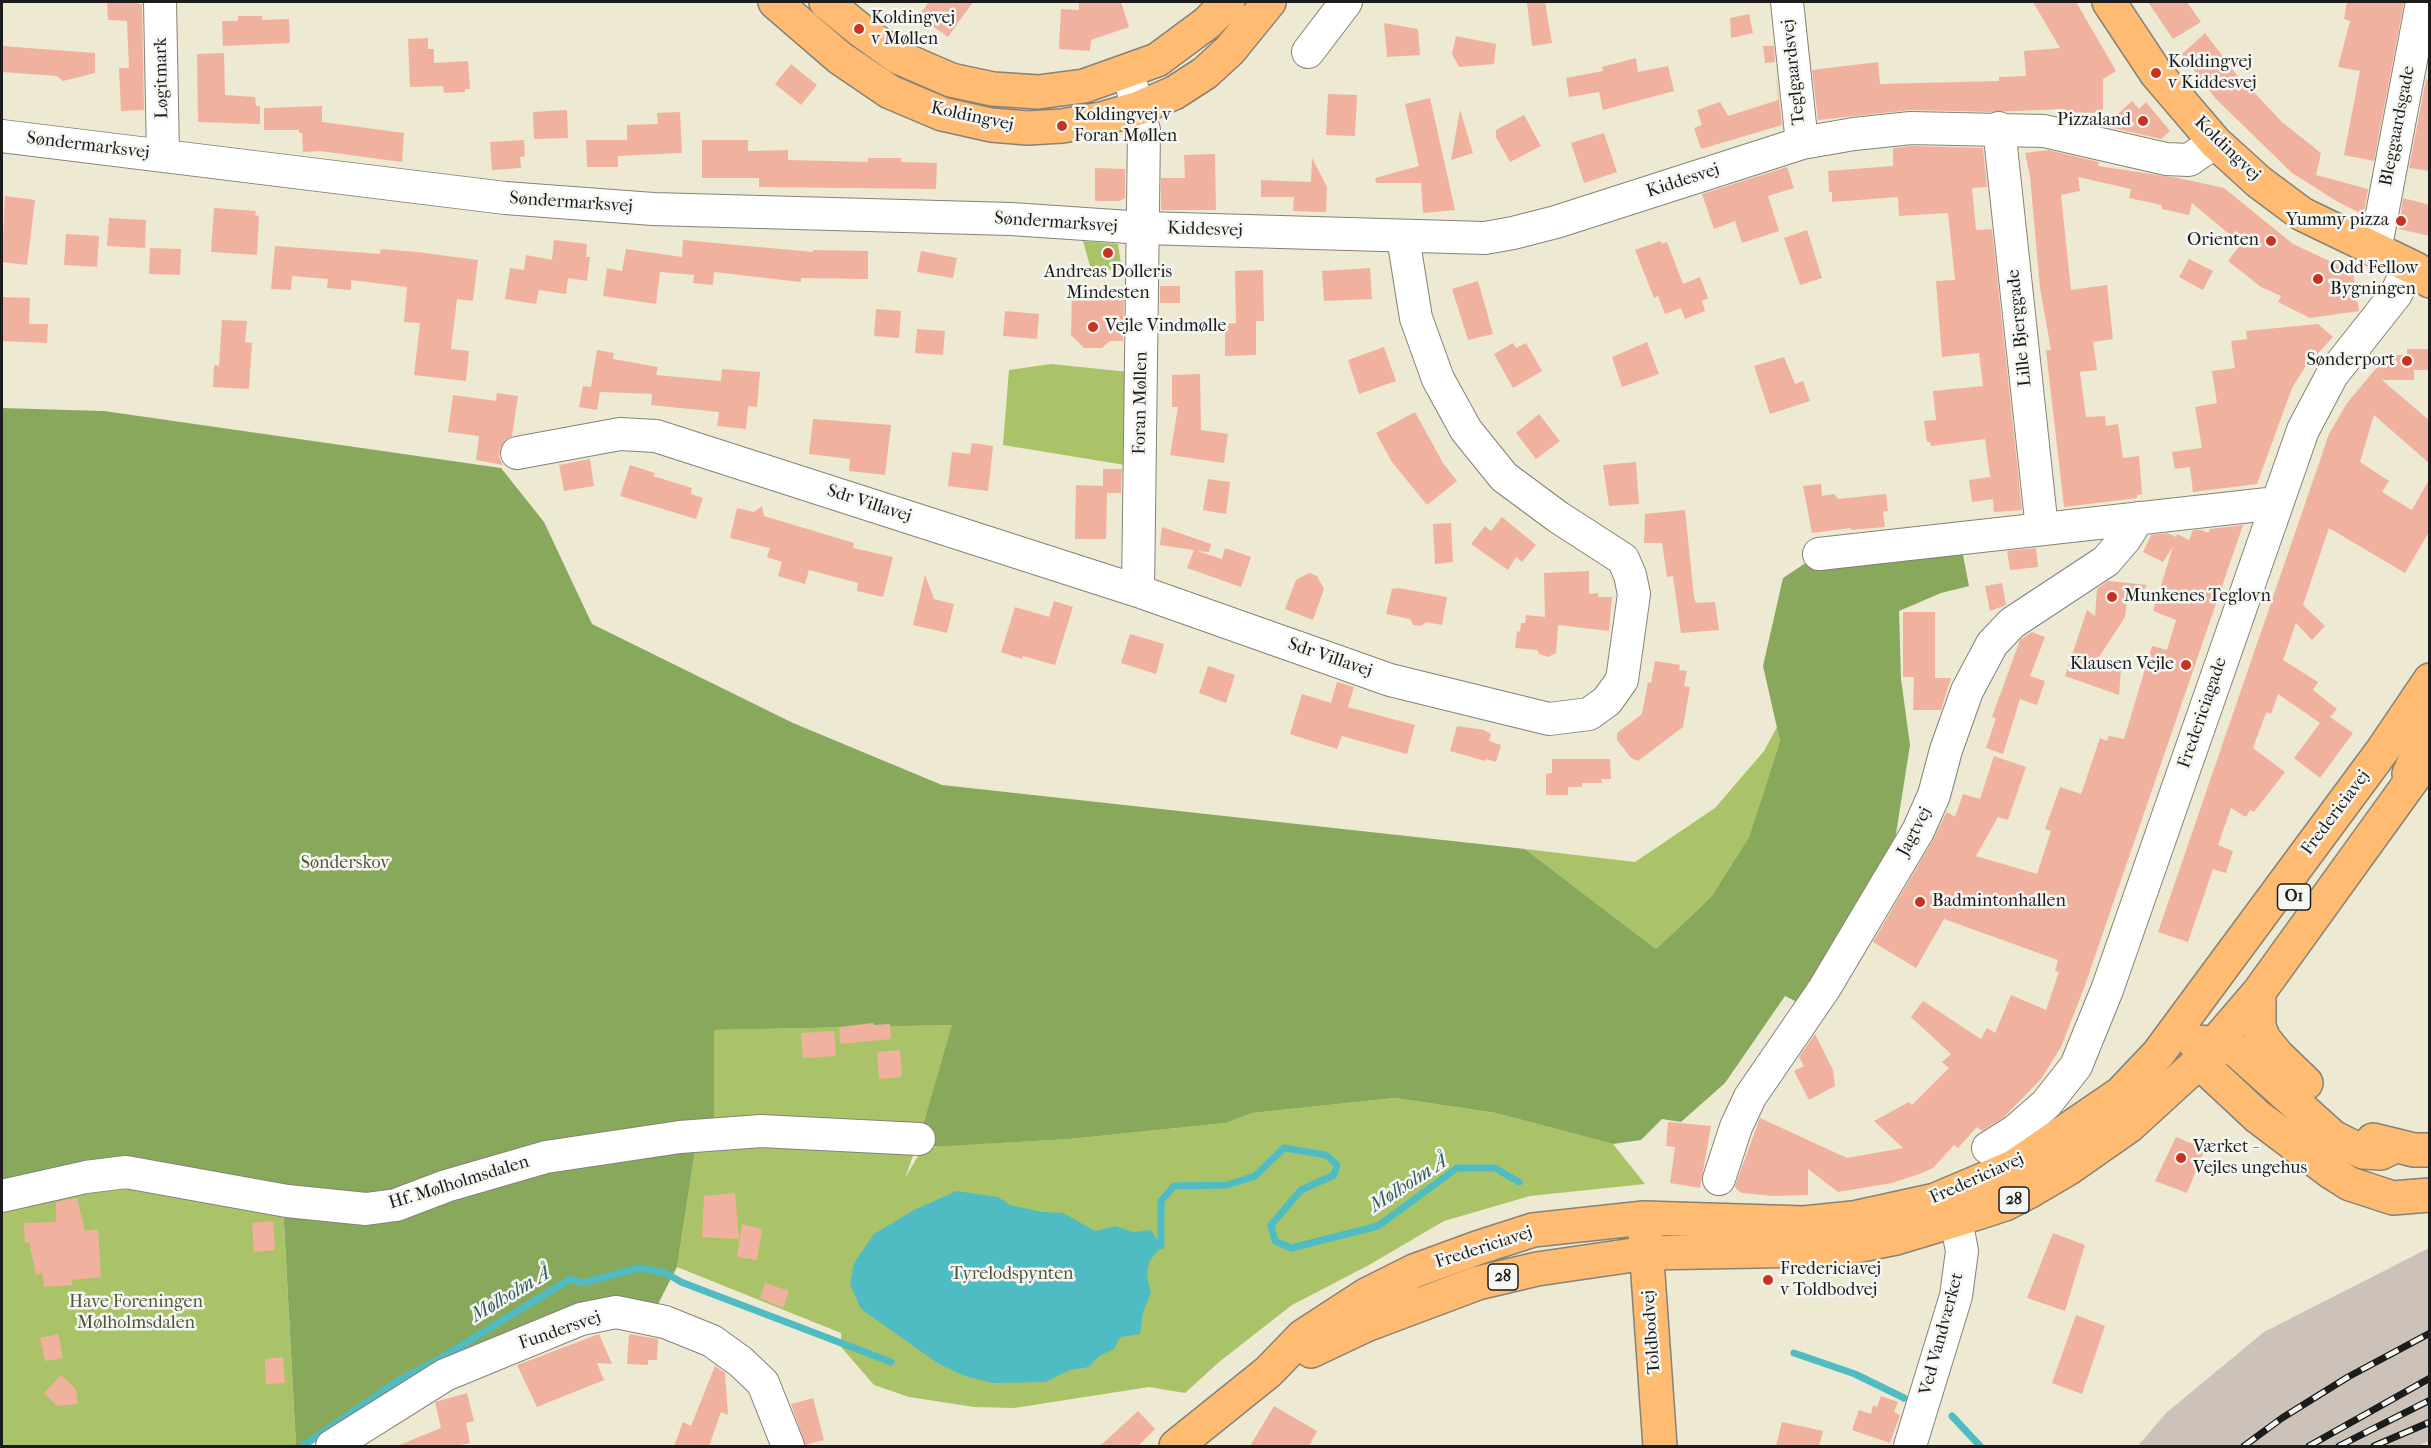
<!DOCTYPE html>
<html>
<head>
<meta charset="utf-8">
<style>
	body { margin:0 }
	#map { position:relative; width:2431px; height:1448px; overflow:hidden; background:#eee9d2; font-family:"IM FELL French Canon",serif }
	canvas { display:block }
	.frame { position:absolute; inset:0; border:3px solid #1c1c1c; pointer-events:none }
</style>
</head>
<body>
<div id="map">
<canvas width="2431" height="1448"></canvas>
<div class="frame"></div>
</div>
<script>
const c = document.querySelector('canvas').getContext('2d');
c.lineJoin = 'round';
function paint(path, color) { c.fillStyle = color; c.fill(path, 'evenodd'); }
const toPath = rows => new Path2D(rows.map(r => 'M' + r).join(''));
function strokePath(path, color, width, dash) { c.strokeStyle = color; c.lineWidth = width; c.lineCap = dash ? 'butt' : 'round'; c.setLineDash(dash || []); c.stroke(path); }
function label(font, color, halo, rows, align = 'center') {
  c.font = font + ' "IM FELL French Canon",serif'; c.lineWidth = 5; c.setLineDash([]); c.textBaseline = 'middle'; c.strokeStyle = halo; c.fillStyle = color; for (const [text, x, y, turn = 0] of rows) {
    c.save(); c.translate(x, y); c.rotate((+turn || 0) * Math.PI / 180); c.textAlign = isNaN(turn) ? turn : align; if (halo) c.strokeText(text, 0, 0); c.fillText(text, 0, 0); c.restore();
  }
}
paint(toPath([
	[2429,1248,2429,1441,2418,1446,2138,1446,2166,1413,2264,1332]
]), '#ccc2b9');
paint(toPath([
	[1083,241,1118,244,1122,270,1099,269,1090,266],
	[1051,364,1129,372,1125,465,1003,445,1009,370],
	[1777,727,1780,741,1749,837,1711,897,1656,949,1525,849,1635,862,1715,808,1764,751],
	[953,1025,919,1139,905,1178,921,1151,940,1146,1070,1139,1226,1123,1252,1113,1395,1098,1496,1113,1613,1144,1645,1184,1530,1196,1444,1221,1369,1265,1292,1305,1219,1362,1185,1393,1149,1387,1014,1408,974,1407,909,1397,874,1385,841,1347,841,1333,677,1267,696,1143,714,1141,713,1030],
	[110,1180,283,1205,296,1446,2,1446,2,1199]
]), '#abc368');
paint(toPath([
	[2,408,104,411,501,468,544,522,592,624,793,723,942,785,1525,849,1656,949,1711,897,1749,837,1780,741,1763,666,1783,578,1804,564,1907,552,1962,550,1969,586,1941,593,1899,611,1901,679,1910,745,1892,859,1801,1004,1785,996,1725,1083,1681,1122,1662,1119,1641,1140,1613,1144,1496,1113,1395,1098,1252,1113,1226,1123,1070,1139,930,1147,919,1139,952,1025,714,1030,714,1141,696,1144,677,1267,656,1308,547,1320,441,1358,401,1379,303,1446,296,1446,283,1204,151,1181,2,1200]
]), '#88a95c');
paint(toPath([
	[956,1191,998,1197,1010,1205,1042,1212,1063,1213,1095,1231,1115,1226,1133,1232,1151,1230,1161,1246,1149,1262,1147,1276,1151,1293,1143,1312,1140,1334,1120,1337,1114,1349,1099,1356,1089,1367,1070,1370,1045,1382,993,1383,965,1376,939,1364,861,1309,850,1284,854,1263,874,1234,914,1210]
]), '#4ebcc2');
strokePath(toPath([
	[1161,1246,1161,1201,1174,1186,1227,1185,1255,1176,1284,1148,1326,1155,1337,1165,1334,1175,1301,1190,1271,1225,1275,1241,1291,1248,1378,1226,1457,1168,1495,1168,1519,1182],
	[1794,1353,1855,1374,1904,1398],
	[1952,1416,1980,1446],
	[303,1446,401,1379,441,1358,570,1279,582,1283,639,1268,666,1273,681,1282,891,1362]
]), '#4ebcc2', 7);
paint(toPath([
	[107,2,138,2,138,4,142,4,144,110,121,111,119,68,129,68,127,21,108,20],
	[929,2,973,2,948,37,924,20,926,17,921,13],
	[1079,2,1121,2,1129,27,1091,40,1090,51,1059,49,1061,9,1079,10],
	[1527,2,1545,2,1552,43,1532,46],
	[2033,2,2076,2,2116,71,2103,79,2103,113,2064,112,2064,109,1992,112,1911,110,1818,120,1812,70,1878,62,1880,84,1999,81,1999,77,2026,76,2024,51,2060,48],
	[2148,2,2187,2,2201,22,2173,39],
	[2347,2,2404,2,2374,161,2344,155,2360,71,2338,67,2350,21,2344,19],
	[1749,14,1753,33,1731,38,1730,18],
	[238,16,262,16,262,20,289,19,290,43,223,46,222,21,238,21],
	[1384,23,1418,29,1420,55,1387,57],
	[2205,33,2249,91,2251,89,2282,122,2321,153,2316,175,2368,189,2364,211,2360,213,2338,202,2292,173,2216,99,2182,54],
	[1456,36,1496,44,1494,64,1459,67,1452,54],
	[428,38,428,49,434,49,434,63,468,61,470,89,465,89,465,92,444,93,443,86,410,87,408,39],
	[2,46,95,53,95,73,63,81,57,76,2,72],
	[1763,46,1774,46,1775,62,1765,63],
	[224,53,225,95,255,97,256,106,260,106,260,124,198,122,197,54],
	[1636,58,1638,72,1668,66,1674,91,1603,110,1599,92,1569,97,1566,78,1603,71,1602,67],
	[791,64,817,85,801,105,775,84],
	[1776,73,1782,125,1701,149,1694,128,1702,125,1697,110,1720,102,1728,116,1778,100],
	[2426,79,2430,80,2430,171,2409,168],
	[1328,94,1357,95,1355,136,1326,135],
	[1430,98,1455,210,1423,213,1421,183,1376,183,1375,178,1419,166,1405,104],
	[2132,101,2139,109,2146,102,2170,131,2161,139,2105,126],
	[322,106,322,122,404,133,402,162,320,151,303,152,302,133,299,133,299,130,264,130,264,108],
	[567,110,568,138,534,139,533,112],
	[1460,110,1473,153,1451,160],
	[680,112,682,153,618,156,618,167,587,167,586,140,627,140,627,125,658,124,657,113],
	[1524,115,1541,146,1510,162,1496,137,1496,130],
	[1604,133,1617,172,1584,183,1571,143],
	[524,140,525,156,520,157,521,168,492,170,490,142],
	[702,140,748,140,748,151,788,150,788,160,868,162,868,158,901,158,901,162,937,163,936,189,759,187,759,178,702,178],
	[1912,146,1983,148,1987,187,1972,188,1976,230,1992,229,2022,510,1994,512,1993,499,1972,502,1969,480,1990,477,1985,439,1931,446,1930,442,1927,442,1924,421,1936,420,1933,391,1983,386,1979,353,1942,357,1936,281,1955,280,1948,213,1899,216,1898,197,1832,202,1832,192,1829,192,1828,171,1893,166,1893,148],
	[2048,150,2099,162,2098,166,2178,178,2224,188,2293,244,2353,272,2359,311,2310,318,2278,302,2281,296,2261,287,2228,261,2241,244,2192,203,2189,215,2162,209,2162,205,2129,198,2131,189,2078,177,2080,191,2061,195,2071,290,2107,285,2113,339,2093,342,2097,370,2080,372,2086,417,2105,416,2106,426,2118,424,2123,458,2139,456,2142,494,2137,495,2137,498,2064,507,2046,350,2051,350,2040,288,2030,176,2025,153],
	[1215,154,1216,210,1161,210,1161,178,1185,178,1184,155],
	[1312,158,1327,187,1326,212,1293,211,1294,197,1261,197,1261,180,1311,182],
	[1787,167,1794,188,1768,196,1779,231,1742,243,1735,221,1714,229,1702,194],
	[1095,168,1125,169,1125,198,1119,201,1095,201],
	[5,196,35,200,27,265,2,262],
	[2403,198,2430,205,2430,236,2399,229],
	[214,208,256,211,255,215,259,216,257,255,211,252],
	[109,218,146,220,145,248,107,246],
	[1807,230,1822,278,1800,285,1784,238],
	[66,234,99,236,97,267,64,265],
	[554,240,587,244,586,257,590,257,587,281,568,278,566,294,539,290,536,304,505,299,510,268,524,270,526,255,552,260],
	[683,240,813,252,813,250,868,251,868,279,801,278,801,282,714,272,713,285,693,283,694,275,660,272,656,304,603,296,607,268,622,271,626,249,682,257],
	[1660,241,1662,244,1667,242,1683,284,1700,277,1708,298,1702,301,1705,311,1685,319,1681,308,1665,314,1658,296,1654,298,1635,250],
	[275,246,380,254,381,249,417,252,478,260,473,301,457,299,451,349,469,351,466,381,414,375,420,323,404,322,407,287,351,280,351,290,327,288,328,279,292,276,291,290,271,289],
	[150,248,181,249,180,275,149,274],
	[921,251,957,258,953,278,917,272],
	[2189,259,2213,271,2203,290,2179,277],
	[1370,268,1372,299,1324,301,1322,271],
	[1263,270,1264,321,1256,321,1256,355,1225,356,1225,324,1236,323,1235,271],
	[1478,281,1493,334,1468,340,1452,289],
	[1160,286,1180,286,1180,303,1160,303],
	[1072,293,1124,295,1123,341,1110,341,1102,348,1084,348,1071,335],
	[2,297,30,298,29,324,48,324,47,343,2,341],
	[876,309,901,311,899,338,874,336],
	[1005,311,1039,314,1037,339,1003,336],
	[222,320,247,321,245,342,252,343,249,389,213,387,214,365,219,366],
	[2318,324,2333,337,2305,367,2292,388,2257,484,2193,492,2190,467,2175,469,2172,452,2202,448,2195,407,2217,403,2212,371,2235,368,2231,341,2247,339,2246,331],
	[917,329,945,331,943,355,915,353],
	[1647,342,1659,374,1622,387,1612,357],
	[1513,343,1516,348,1526,343,1542,371,1513,388,1494,354],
	[1384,347,1396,381,1359,394,1348,360],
	[2407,349,2430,349,2430,370,2414,370,2414,380,2382,380,2430,421,2430,464,2374,415,2360,462,2389,481,2382,492,2412,510,2430,478,2430,530,2405,573,2329,528,2303,605,2325,626,2312,640,2296,623,2283,660,2318,682,2313,690,2337,709,2330,717,2353,733,2320,778,2294,758,2320,723,2278,694,2271,714,2267,712,2264,718,2253,748,2285,772,2254,812,2250,810,2246,817,2231,808,2218,845,2233,851,2226,873,2213,869,2188,942,2158,932,2329,434,2347,403,2373,372,2390,355,2407,355],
	[597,350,614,353,613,359,658,367,656,375,721,381,722,369,760,372,757,407,748,406,746,429,717,426,719,412,651,405,652,394,600,392,597,410,579,407,583,386,591,387],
	[1784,357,1795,384,1803,381,1810,401,1770,414,1754,366],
	[1200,374,1201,430,1228,434,1224,463,1170,455,1178,407,1172,407,1172,375],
	[497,393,518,396,512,436,505,440,500,448,499,457,503,465,476,460,479,436,448,432,453,395,496,401],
	[1415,412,1443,463,1457,481,1427,505,1392,462,1376,433],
	[1539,414,1560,441,1536,459,1516,433],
	[813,419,891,425,885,475,849,471,850,459,809,454],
	[972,443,993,446,988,491,948,486,952,452,970,454],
	[590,459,594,486,564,491,559,465],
	[1636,462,1639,504,1609,506,1603,465],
	[630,465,655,473,653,476,692,488,691,494,703,498,696,519,620,496],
	[1103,469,1122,469,1121,493,1107,493,1106,539,1075,539,1076,485,1103,486],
	[1208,479,1230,482,1226,514,1203,510],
	[1821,484,1822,496,1834,494,1838,499,1886,494,1888,511,1883,512,1885,527,1851,530,1851,528,1812,533,1803,486],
	[762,506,764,516,854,543,853,548,893,557,883,597,857,591,858,583,809,570,805,584,778,576,782,562,767,557,770,548,730,538,737,508,754,512],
	[1685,510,1694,597,1696,603,1715,602,1719,630,1681,633,1673,576,1667,577,1662,543,1644,543,1645,514],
	[1502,517,1536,545,1522,562,1516,557,1508,570,1471,544,1485,526,1491,531],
	[1451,523,1453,562,1435,564,1433,524],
	[2243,525,2084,988,2061,1047,2041,1079,2004,1117,1982,1131,1977,1127,1958,1148,1954,1145,1933,1168,1919,1174,1892,1183,1838,1192,1808,1169,1808,1195,1773,1196,1742,1193,1737,1190,1735,1186,1760,1118,1847,1158,1903,1148,1874,1121,1909,1102,1912,1105,1949,1068,1942,1062,1951,1054,1911,1017,1923,1001,1981,1039,1987,1028,1995,1033,2011,995,2046,1010,2059,972,2055,971,2058,960,1944,919,1916,968,1873,942,1933,840,1945,815,1947,812,1955,817,1963,794,1980,799,1994,756,2026,767,2008,820,1998,817,1976,856,2037,874,2051,831,2045,829,2060,787,2081,794,2100,738,2107,741,2109,736,2124,739,2152,646,2167,650,2176,620,2153,611,2173,547,2163,562,2143,552,2151,535,2167,533,2176,537,2177,534,2189,540,2193,530,2201,530,2208,533,2210,529],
	[1162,527,1211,544,1209,552,1197,551,1222,559,1225,548,1251,557,1241,587,1187,568,1194,550,1160,545],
	[2036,548,2038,567,2010,570,2007,551],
	[1589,571,1589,594,1598,593,1598,597,1612,597,1609,631,1558,625,1556,653,1548,657,1539,654,1537,650,1515,648,1517,631,1520,632,1521,623,1525,623,1526,615,1545,617,1544,573],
	[1309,573,1317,576,1324,589,1313,620,1285,609,1296,580],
	[925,575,934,599,954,604,947,633,913,625],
	[2108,581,2147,585,2135,603,2127,600,2125,617,2097,660,2121,669,2119,695,2065,676,2087,610,2095,616,2097,589],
	[2002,583,2006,605,1990,611,1985,586],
	[1399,588,1447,597,1442,625,1426,622,1421,626,1413,625,1410,619,1386,614,1392,589],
	[1054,601,1073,607,1055,665,1023,656,1022,659,1001,652,1015,607,1049,617],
	[1903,612,1935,612,1935,678,1951,678,1941,710,1913,710,1914,677,1903,677],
	[2032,632,2045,637,2030,676,2045,681,2037,705,2020,699,2003,754,1986,748,1996,718,1992,717,2020,640],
	[1130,634,1164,644,1156,674,1121,663],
	[1655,661,1680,665,1679,670,1687,671,1684,686,1690,687,1683,727,1638,761,1631,758,1617,740,1617,733,1642,714,1648,682,1651,683],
	[1208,666,1235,675,1226,703,1199,693],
	[1337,682,1354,687,1348,707,1415,725,1407,754,1342,736,1337,749,1290,734,1302,694,1331,703],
	[1457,726,1484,730,1491,734,1489,741,1501,745,1496,762,1486,759,1485,761,1450,751],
	[1552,759,1610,759,1611,779,1601,779,1602,783,1582,783,1582,787,1568,787,1568,795,1546,795,1546,774,1552,773],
	[873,1023,874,1025,890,1024,891,1039,840,1044,839,1027],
	[834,1031,836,1056,803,1058,801,1033],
	[1815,1034,1833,1070,1835,1086,1809,1100,1794,1071,1804,1066,1799,1057],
	[900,1050,902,1077,879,1079,877,1052],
	[1668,1122,1711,1126,1700,1188,1670,1183,1675,1147,1666,1146],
	[2176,1137,2205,1149,2187,1193,2155,1181],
	[735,1193,739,1239,702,1237,704,1196],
	[77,1198,85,1231,98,1229,101,1277,72,1280,72,1285,44,1287,42,1273,36,1275,29,1242,25,1243,24,1223,56,1222,56,1202],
	[273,1221,275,1250,254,1252,252,1223],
	[742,1224,762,1229,757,1260,737,1257],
	[2053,1233,2085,1245,2065,1311,2027,1298],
	[765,1283,789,1291,783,1308,760,1298],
	[2076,1315,2105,1326,2082,1394,2052,1383],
	[58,1334,63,1358,45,1361,40,1338],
	[599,1334,612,1364,597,1363,604,1380,537,1407,517,1365],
	[629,1334,658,1339,657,1360,648,1360,648,1365,627,1364],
	[283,1357,285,1383,266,1384,265,1359],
	[715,1366,725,1373,728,1415,721,1412,709,1446,674,1446,683,1422,691,1426],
	[61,1375,76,1389,78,1404,57,1406,44,1393],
	[467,1393,474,1421,466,1423,470,1443,456,1446,397,1446,441,1428,435,1402],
	[1881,1396,1898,1402,1894,1412,1900,1415,1890,1443,1852,1430,1859,1410,1871,1414,1873,1405,1877,1407],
	[813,1398,824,1440,805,1445,791,1404],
	[1274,1406,1317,1431,1309,1446,1250,1446],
	[1138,1411,1155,1429,1138,1446,1100,1446],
	[1782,1422,1823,1431,1819,1446,1776,1446]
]), '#f0b29e');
const minor = toPath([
	[160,2,163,155],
	[1787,2,1802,143],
	[1308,52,1346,2],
	[1128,73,1144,130,1138,591],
	[1999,128,2042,529],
	[2,136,505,198,653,209,1011,219,1144,228,1485,238,1513,233,1556,222,1802,143,1854,134,1911,128,2044,131,2166,159,2189,160,2215,142],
	[2375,251,2422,2],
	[517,453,620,434,656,436,1138,591,1390,680,1549,719,1589,714,1607,701,1622,680,1634,594,1630,575,1623,559,1558,517,1504,477,1466,430,1438,379,1416,318,1403,237],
	[1819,554,2277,503],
	[1988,1148,2015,1131,2046,1104,2076,1066,2107,990,2303,430,2332,375,2396,294,2409,266],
	[1719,1179,1736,1127,1750,1097,1824,989,1918,831,1934,795,1946,750,1967,691,1992,644,2012,623,2106,561,2125,539,2138,518],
	[2,1196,86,1177,126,1172,287,1201,366,1209,396,1205,446,1186,546,1157,680,1137,761,1131,919,1139],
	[332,1446,445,1375,581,1319,616,1312,665,1322,712,1341,741,1362,763,1383,788,1446],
	[1910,1446,1956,1296,1962,1251,1956,1220]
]);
const major = toPath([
	[775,2,840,58,890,92,942,114,991,125,1028,128,1062,126,1101,119,1139,108,1174,93,1205,73,1230,50,1269,2],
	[826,2,859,29,898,57,951,80,993,89,1038,92,1084,86,1157,60,1207,23,1228,2],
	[2109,2,2156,73,2215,142,2259,182,2302,214,2416,269,2430,281],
	[2409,774,2430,726],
	[2259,992,2259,1027,2264,1039,2277,1055,2306,1083],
	[2194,1042,2214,1043,2236,1050,2333,1137,2363,1152,2381,1153,2393,1147],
	[2199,1062,2258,1117,2331,1172,2350,1184,2393,1198,2430,1195],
	[2373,1140,2414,1150,2430,1150],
	[1645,1232,1660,1446],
	[1311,1351,1366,1325,1478,1283,1537,1269,1647,1253,1811,1250,1856,1246,1896,1238,1956,1220,2005,1204,2030,1191,2069,1168,2129,1126,2199,1062,2259,992,2430,755],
	[1176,1446,1268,1372,1303,1336,1366,1295,1414,1271,1477,1248,1533,1230,1644,1218,1804,1223,1853,1218,1935,1200,2013,1167,2121,1093,2158,1054,2382,751,2430,680]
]);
strokePath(minor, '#858277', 34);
strokePath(major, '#858277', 36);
strokePath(minor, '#fff', 32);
strokePath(major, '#febb71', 33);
const rail = toPath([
	[2244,1446,2282,1418,2348,1377,2430,1333],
	[2309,1446,2430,1378],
	[2339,1446,2430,1400],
	[2374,1446,2430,1422]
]);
strokePath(rail, '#1c1c1c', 7);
strokePath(rail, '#f6f6f2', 4.5, [14]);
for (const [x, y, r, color] of [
	[859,29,6,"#c8321e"],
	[2156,73,6,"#c8321e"],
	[2143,121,6,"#c8321e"],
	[1062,126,6,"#c8321e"],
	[2401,221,6,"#c8321e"],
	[2271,241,6,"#c8321e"],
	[1108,253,6,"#c8321e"],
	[2318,279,6,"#c8321e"],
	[1093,327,6,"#c8321e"],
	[2407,361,6,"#c8321e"],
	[2112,597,6,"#c8321e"],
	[2186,665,6,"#c8321e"],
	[1920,902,6,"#c8321e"],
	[2181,1158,6,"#c8321e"],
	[1768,1280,6,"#c8321e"]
]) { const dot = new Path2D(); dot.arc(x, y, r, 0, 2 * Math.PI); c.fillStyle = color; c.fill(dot); strokePath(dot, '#f6f6f2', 2); }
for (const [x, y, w] of [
	[2294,897,33],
	[2014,1200,30],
	[1503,1277,30]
]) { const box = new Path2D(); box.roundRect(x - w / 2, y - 13, w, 26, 4.5); c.fillStyle = '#f6f6f2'; c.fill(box); strokePath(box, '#1c1c1c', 1.5); }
label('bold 16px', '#1c1c1c', null, [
	["O1",2294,897],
	["28",2014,1200],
	["28",1503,1277]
]);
label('18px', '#1c1c1c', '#f6f6f2', [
	["Koldingvej",871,19],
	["v Møllen",871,40],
	["Koldingvej",2168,63],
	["v Kiddesvej",2168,84],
	["Koldingvej v",1074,116],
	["Foran Møllen",1074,137],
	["Pizzaland",2131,121,"right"],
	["Yummy pizza",2389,221,"right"],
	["Orienten",2259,241,"right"],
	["Odd Fellow",2330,269],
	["Bygningen",2330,290],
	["Andreas Dolleris",1108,273,"center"],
	["Mindesten",1108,294,"center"],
	["Vejle Vindmølle",1105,327],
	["Sønderport",2395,361,"right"],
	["Munkenes Teglovn",2124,597],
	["Klausen Vejle",2174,665,"right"],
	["Badmintonhallen",1932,902],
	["Værket -",2193,1148],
	["Vejles ungehus",2193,1169],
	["Fredericiavej",1780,1270],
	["v Toldbodvej",1780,1291]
], 'left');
label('18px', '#1c1c1c', '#f6f6f2', [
	["Teglgaardsvej",1794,72,-96],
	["Løgitmark",162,78,-91],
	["Koldingvej",972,117,12],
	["Bleggaardsgade",2398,126,-79],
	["Søndermarksvej",88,146,7],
	["Koldingvej",2227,149,44],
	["Kiddesvej",1683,181,-18],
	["Søndermarksvej",571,203,4],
	["Søndermarksvej",1056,223,4],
	["Kiddesvej",1205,230,2],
	["Lille Bjerggade",2020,328,-96],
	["Foran Møllen",1141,403,-89],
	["Sdr Villavej",869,504,18],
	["Sdr Villavej",1330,658,19],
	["Fredericiagade",2203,713,-71],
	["Fredericiavej",2336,813,-53],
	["Jagtvej",1915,832,-62],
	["Fredericiavej",1977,1179,-24],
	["Hf. Mølholmsdalen",459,1183,-17],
	["Fredericiavej",1484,1248,-18],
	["Fundersvej",560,1331,-19],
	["Toldbodvej",1652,1332,-94],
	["Ved Vandværket",1942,1334,-75]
]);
label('18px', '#4e5637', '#f6f6f2', [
	["Sønderskov",345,864],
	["Tyrelodspynten",1012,1275],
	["Have Foreningen",136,1303],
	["Mølholmsdalen",136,1324]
]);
label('italic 20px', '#305c5e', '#f6f6f2', [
	["Mølholm Å",1409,1184,-33],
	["Mølholm Å",511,1295,-31]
]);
</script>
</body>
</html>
